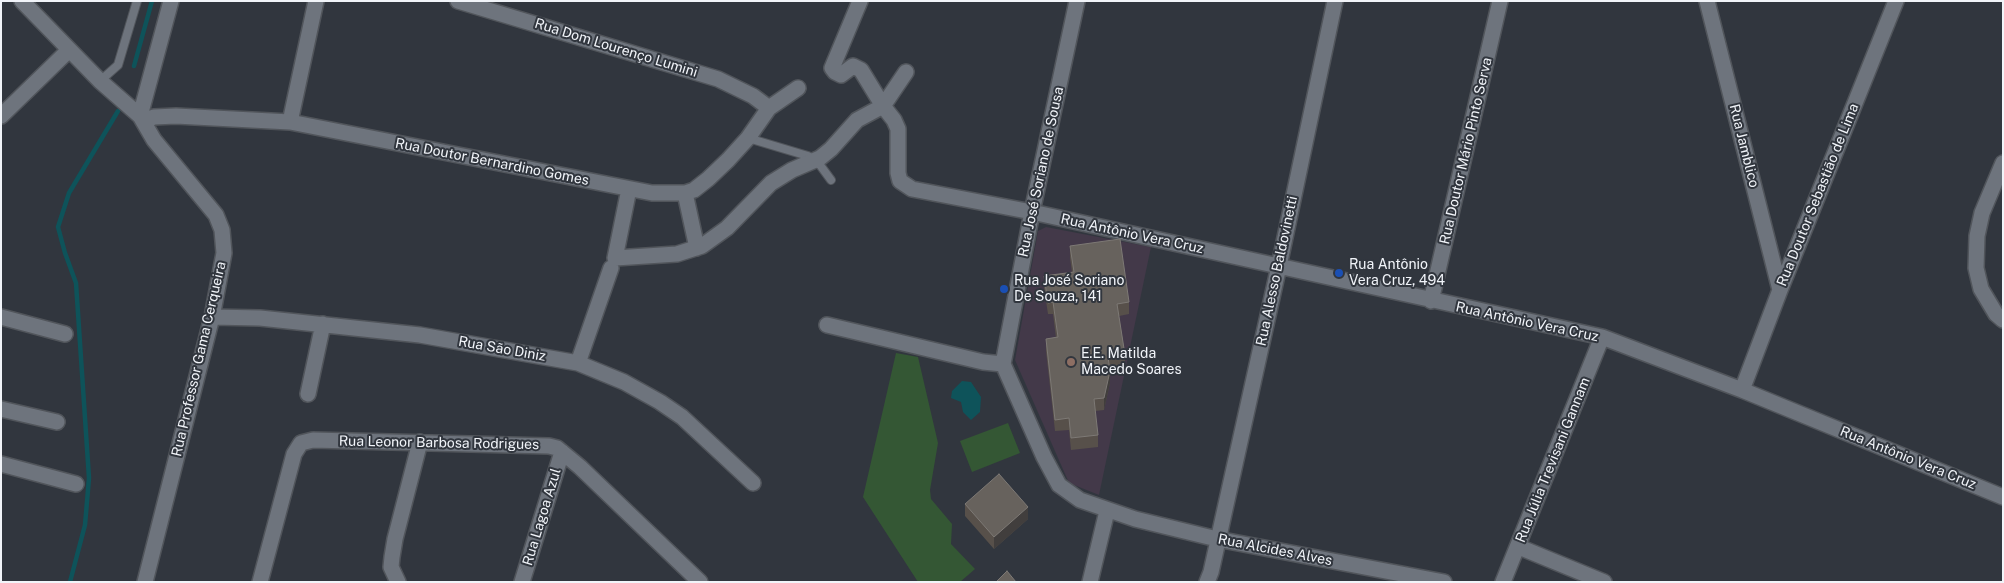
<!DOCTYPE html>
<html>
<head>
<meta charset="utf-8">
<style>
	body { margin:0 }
	#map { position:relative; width:2004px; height:583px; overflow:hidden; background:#31363e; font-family:"Public Sans",sans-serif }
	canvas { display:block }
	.frame { position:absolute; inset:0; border:2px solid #f1f4f9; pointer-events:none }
</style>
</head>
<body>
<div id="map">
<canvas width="2004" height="583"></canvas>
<div class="frame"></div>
</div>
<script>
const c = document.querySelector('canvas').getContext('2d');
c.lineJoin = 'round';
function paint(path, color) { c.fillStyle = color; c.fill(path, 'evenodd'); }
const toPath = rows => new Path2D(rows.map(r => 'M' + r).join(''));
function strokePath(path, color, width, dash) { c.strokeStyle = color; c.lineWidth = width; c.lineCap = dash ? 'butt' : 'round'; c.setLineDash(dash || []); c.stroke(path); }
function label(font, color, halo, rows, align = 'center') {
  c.font = font + ' "Public Sans",sans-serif'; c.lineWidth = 4; c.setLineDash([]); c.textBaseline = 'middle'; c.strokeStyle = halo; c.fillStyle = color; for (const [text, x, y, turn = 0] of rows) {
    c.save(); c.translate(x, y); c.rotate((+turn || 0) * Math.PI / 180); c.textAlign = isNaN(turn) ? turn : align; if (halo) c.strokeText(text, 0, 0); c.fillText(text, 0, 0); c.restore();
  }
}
paint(toPath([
	[1046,227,1151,247,1099,495,1069,483,1015,360,1038,231]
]), '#433949');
paint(toPath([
	[896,353,918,357,938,443,930,490,931,499,952,524,951,544,975,569,960,582,918,582,863,497],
	[1008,423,1020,453,972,472,960,441]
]), '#345734');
paint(toPath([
	[962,381,971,382,981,397,980,412,971,420,963,412,961,402,951,398,952,391]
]), '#0e535a');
strokePath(toPath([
	[134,66,152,1],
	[70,582,85,525,89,478,76,283,65,253,58,227,69,193,118,111]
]), '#0e535a', 4.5);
const lane = toPath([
	[100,81,118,65,137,1],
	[748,138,808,156,820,165,831,180]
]);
const street = toPath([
	[22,1,100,81,140,116,154,140,216,215,222,230,224,253,212,317,145,582],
	[458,1,718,79,753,96,769,108],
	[860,1,832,68,835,72,841,75,853,66,861,70,883,106,894,120,898,129,898,173,900,181,912,189,1032,212,1602,337,1742,390,2003,497],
	[1077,1,1032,212,1003,364,1044,457,1059,485,1080,500,1135,519,1217,539,1444,582],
	[1707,1,1780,290],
	[1,116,69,50],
	[140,116,171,1],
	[144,121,154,117,176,116,290,122,652,193,685,193,694,190,708,179,728,160,748,138,769,108,798,88],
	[290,122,316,1],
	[2003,163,1982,213,1977,236,1976,268,1981,289,1996,314,2003,320],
	[629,189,615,258,677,254,702,246,727,228,771,183,792,170,820,158,831,149,857,120,883,106,906,72],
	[685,193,697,248],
	[1431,301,1500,1],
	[1,317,65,334],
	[212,317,260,318,420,335,578,363,624,382,660,402,682,417,753,483],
	[827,325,983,362,1003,364],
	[578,363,611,268],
	[1742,390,1780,290,1896,1],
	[308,394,323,324],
	[1,409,57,422],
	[1,464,76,484],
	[1519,547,1604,582],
	[260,582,294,454,301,443,313,440,549,446,557,448,580,467,700,582],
	[398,582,391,567,392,557,395,539,420,442],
	[522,582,562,452],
	[1090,582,1107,511],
	[1207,582,1211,572,1279,266,1335,1],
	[1503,582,1602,337]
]);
strokePath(lane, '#51555b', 10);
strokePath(street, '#51555b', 18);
strokePath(lane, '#6e747d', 8);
strokePath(street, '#6e747d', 15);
paint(toPath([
	[1070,246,1129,302,1129,314,1119,316,1125,355,1125,367,1110,369,1110,383,1104,410,1095,411,1098,435,1098,447,1071,450,1069,430,1055,431,1046,351,1046,339,1056,338,1053,314,1048,314,1044,288,1044,276,1072,272,1070,258],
	[965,504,1028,519,994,549,965,516]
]), '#57504a');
paint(toPath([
	[1110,371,1110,383,1104,410,1104,398],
	[1028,507,1028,519,994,549,994,537]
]), '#413e3d');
const building = toPath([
	[1120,239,1129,302,1117,304,1125,355,1108,357,1110,371,1104,398,1094,399,1098,435,1071,438,1069,418,1055,420,1046,339,1058,337,1053,302,1048,303,1044,276,1074,272,1070,246,1120,239],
	[999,474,1028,507,994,537,965,504,999,474],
	[1007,571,1016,582,996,582,1007,571]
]);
paint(building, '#67625d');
strokePath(building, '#7d7975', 1);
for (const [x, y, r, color] of [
	[1339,273,5,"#1a4fb4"],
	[1004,289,5,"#1a4fb4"],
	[1071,362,5,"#8d6e63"]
]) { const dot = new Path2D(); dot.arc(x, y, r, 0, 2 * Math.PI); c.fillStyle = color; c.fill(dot); strokePath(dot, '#31363e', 2); }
label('14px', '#f1f4f9', '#31363e', [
	["Rua Dom Lourenço Lumini",616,48,17],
	["Rua Jamblico",1744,146,76],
	["Rua Doutor Mário Pinto Serva",1466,151,-77],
	["Rua Doutor Bernardino Gomes",492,162,11],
	["Rua José Soriano de Sousa",1041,172,-78],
	["Rua Doutor Sebastião de Lima",1818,195,-68],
	["Rua Antônio Vera Cruz",1132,234,12],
	["Rua Alesso Baldovinetti",1277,271,-78],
	["Rua Antônio Vera Cruz",1527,322,12],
	["Rua São Diniz",502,349,10],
	["Rua Professor Gama Cerqueira",199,359,-77],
	["Rua Leonor Barbosa Rodrigues",439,443,1],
	["Rua Antônio Vera Cruz",1908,458,22],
	["Rua Júlia Trevisani Gannam",1553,460,-68],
	["Rua Lagoa Azul",542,517,-73],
	["Rua Alcides Alves",1275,550,11]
]);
label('14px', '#f1f4f9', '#31363e', [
	["Rua Antônio",1349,265],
	["Vera Cruz, 494",1349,281],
	["Rua José Soriano",1014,281],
	["De Souza, 141",1014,297],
	["E.E. Matilda",1081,354],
	["Macedo Soares",1081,370]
], 'left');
</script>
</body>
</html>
